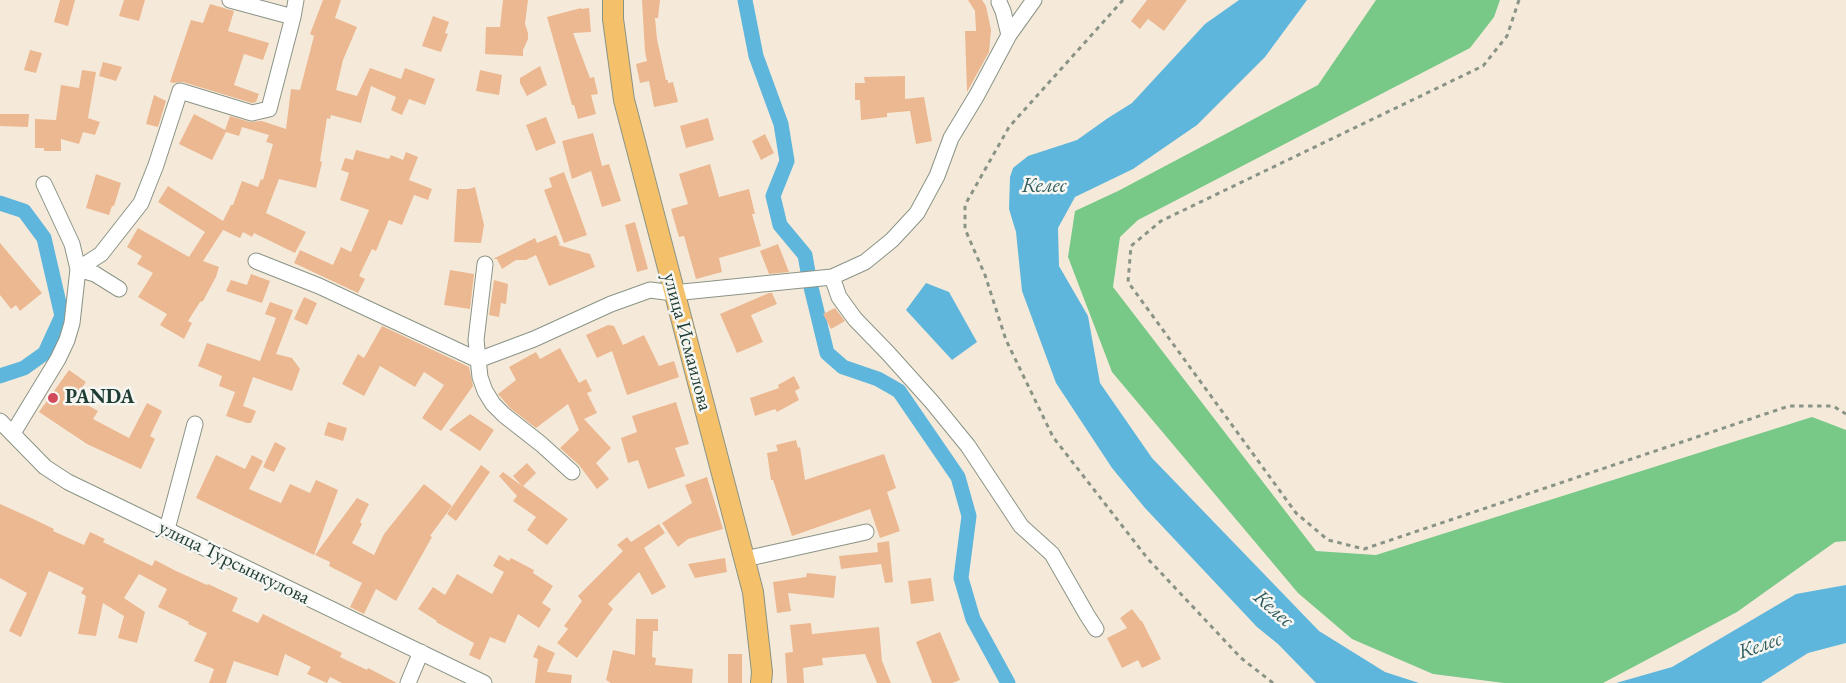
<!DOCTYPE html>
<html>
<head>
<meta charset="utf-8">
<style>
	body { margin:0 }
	canvas { display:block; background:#f5ead9 }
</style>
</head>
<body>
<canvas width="1846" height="683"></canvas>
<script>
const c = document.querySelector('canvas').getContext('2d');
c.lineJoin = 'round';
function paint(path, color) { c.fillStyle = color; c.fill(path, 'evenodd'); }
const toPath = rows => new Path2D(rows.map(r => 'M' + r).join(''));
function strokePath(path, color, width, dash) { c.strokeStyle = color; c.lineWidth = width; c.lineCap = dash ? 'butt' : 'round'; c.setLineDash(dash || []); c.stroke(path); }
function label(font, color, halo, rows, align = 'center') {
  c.font = font + ' "EB Garamond",serif'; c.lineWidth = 5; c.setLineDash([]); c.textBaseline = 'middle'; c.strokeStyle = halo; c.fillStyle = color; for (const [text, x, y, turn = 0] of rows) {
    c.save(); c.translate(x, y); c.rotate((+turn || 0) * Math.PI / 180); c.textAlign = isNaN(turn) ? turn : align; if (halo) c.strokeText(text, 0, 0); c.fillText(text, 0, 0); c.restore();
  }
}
paint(toPath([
	[1376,0,1500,0,1494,17,1470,48,1138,220,1120,237,1113,287,1316,551,1376,555,1812,417,1846,430,1846,541,1835,542,1737,612,1603,683,1504,683,1433,674,1352,639,1298,593,1112,372,1068,257,1075,211,1118,191,1318,85]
]), '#78c888');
paint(toPath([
	[1239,0,1307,0,1265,57,1197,125,1133,169,1075,197,1058,228,1059,266,1088,316,1100,383,1152,458,1319,631,1385,672,1419,683,1316,683,1278,644,1257,627,1145,508,1112,468,1056,383,1022,291,1016,232,1009,209,1010,177,1013,168,1028,156,1077,140,1108,118,1132,103,1205,24],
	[926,283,949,292,977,342,952,360,906,310],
	[1846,585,1846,643,1808,653,1761,683,1616,683,1672,667,1796,594]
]), '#5fb6dc');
strokePath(toPath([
	[745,0,756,56,781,124,787,161,773,196,780,225,805,255,808,272],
	[0,203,24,211,44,238,62,316,45,353,24,368,0,376],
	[810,283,827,353,843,367,878,379,899,391,958,477,969,516,961,578,973,619,1008,683]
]), '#5fb6dc', 15);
paint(toPath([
	[60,0,75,0,68,26,54,22],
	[124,0,145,0,139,21,119,16],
	[323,0,341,0,335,18,357,27,343,60,336,90,357,96,370,68,401,79,405,68,435,79,425,105,409,99,402,115,391,110,396,97,371,86,361,123,331,115,330,119,327,118,320,161,322,162,316,188,279,179,266,213,306,232,295,253,254,233,252,237,243,232,240,238,223,230,203,261,219,267,216,277,203,301,200,302,188,321,192,323,184,339,160,325,167,314,138,297,153,273,137,264,142,256,127,247,138,228,189,257,205,232,158,202,168,186,223,221,231,205,233,205,242,181,258,187,261,179,263,180,273,144,266,142,269,135,242,127,239,136,226,132,212,160,179,144,194,114,225,130,230,116,250,122,262,121,286,129,291,89,300,90,314,36,310,34],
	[503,0,528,0,525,24,528,33,528,39,523,50,523,56,485,54,486,27,500,27],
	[642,0,660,0,658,18,655,18,657,39,666,80,668,80,668,83,673,82,678,102,654,107,649,81,640,83,636,64,647,61,645,52],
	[968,0,982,0,986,6,991,30,989,52,967,92,965,31,976,31,975,11],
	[1147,0,1187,0,1164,31,1148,19,1140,29,1131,21],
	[210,4,234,11,228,31,269,43,263,60,244,54,234,85,259,94,256,102,252,103,183,82,174,83,170,82,191,20,203,23],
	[581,8,581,9,589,8,591,32,573,33,590,78,594,77,598,94,591,95,596,114,578,119,574,105,572,105,547,17],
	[433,16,449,22,445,33,448,34,441,52,422,46],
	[30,50,42,53,36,73,24,70],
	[103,62,122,67,116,81,99,76],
	[540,66,547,85,527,96,520,83,520,78],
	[82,70,96,72,88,118,100,122,95,135,83,132,79,144,61,139,61,151,44,151,44,148,35,148,35,119,56,120,61,85,79,88],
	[480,70,502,75,499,95,476,91],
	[905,76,905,99,924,97,932,141,916,144,910,111,887,113,887,117,861,120,860,100,855,100,855,83,865,83,864,77],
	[154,95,166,101,158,127,146,124],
	[0,114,29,114,28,127,0,126],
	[546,117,556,143,536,151,526,125],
	[708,118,714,140,686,148,680,126],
	[593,133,602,166,609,164,621,201,602,207,591,171,572,179,562,141],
	[765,134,774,153,761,160,752,141],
	[356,150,389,159,391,155,403,160,406,152,418,157,409,180,432,189,428,200,414,195,402,225,389,220,376,251,372,249,359,276,365,279,358,293,294,263,300,250,333,265,341,247,351,252,369,210,340,200,349,173,341,170,345,158,353,160],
	[710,164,719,197,749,189,755,214,752,214,761,246,719,258,722,272,696,279,684,236,679,237,671,209,688,204,679,174],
	[564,172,587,235,564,243,544,190,552,187,549,178],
	[96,174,121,183,114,206,112,206,109,215,86,208],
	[475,187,484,225,481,243,454,242,457,189,469,189],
	[635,222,648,269,637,272,625,225],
	[556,235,560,244,558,245,590,254,595,267,549,286,536,255,526,260,516,260,502,269,497,259,493,259,535,238,537,243],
	[0,243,42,293,20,311,16,305,11,309,0,295],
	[778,244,789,272,769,274,760,251],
	[450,270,474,274,470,309,444,305],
	[251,274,270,281,262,303,226,291,231,280,247,285],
	[494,280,508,284,506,304,501,303,499,317,489,315],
	[769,293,772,293,777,304,751,315,763,342,737,353,720,314],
	[304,297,317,303,307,325,294,319],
	[270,302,293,310,276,354,292,358,300,369,292,391,253,377,243,406,256,411,251,423,247,423,226,416,235,392,219,386,222,376,198,366,207,343,260,361,276,318,265,314],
	[835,308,845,321,831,329,823,314],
	[608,325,614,326,623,345,644,335,659,366,674,361,679,377,627,395,612,351,597,358,586,335],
	[382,326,469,367,473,386,441,431,422,418,444,385,424,372,415,387,380,366,364,396,342,384,358,354,364,358],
	[560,348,579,383,586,379,592,391,587,393,597,413,584,419,611,448,596,463,609,479,597,489,579,465,560,448,579,430,568,404,536,428,510,408,498,394,516,380,509,367,536,352,540,359],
	[69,370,86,382,75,398,98,411,93,419,129,438,147,403,162,411,150,436,155,439,141,469,87,444,39,412],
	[794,376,800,388,795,391,799,400,777,412,775,409,755,416,750,398,779,388,778,385],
	[676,402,689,444,675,448,685,476,648,489,638,460,628,463,621,438,637,432,632,416],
	[470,414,494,430,480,451,449,430],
	[328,422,347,428,343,441,324,435],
	[796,440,798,448,800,447,805,480,884,454,896,488,887,492,900,531,880,538,870,509,792,536,773,480,771,480,767,453,778,451,776,445],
	[275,442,286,448,274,472,263,467],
	[216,455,245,469,252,455,263,461,249,489,281,503,290,484,310,493,316,480,338,490,314,555,196,498],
	[527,463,536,473,523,486,568,519,547,545,527,530,536,517,513,501,517,496,499,476,503,472,522,486,513,476],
	[481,465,490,472,456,521,447,514],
	[707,477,723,529,688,539,678,547,662,523,692,503,685,485],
	[424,484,452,506,430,536,432,537,396,601,376,589,364,614,350,607,362,583,329,566,330,562,315,555,357,498,369,504,360,522,362,524,352,543,374,555,384,534],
	[0,504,29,517,54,529,53,531,84,545,90,532,105,539,103,542,152,566,155,560,176,571,207,585,208,584,238,598,232,611,258,623,263,614,342,653,340,657,367,670,368,668,397,683,342,683,330,677,327,683,307,674,311,667,285,654,278,676,234,661,226,683,209,683,214,669,194,661,207,633,188,624,189,622,158,607,167,589,139,574,124,598,145,612,137,643,118,638,124,616,103,603,96,636,78,634,86,596,81,593,84,588,49,571,21,637,9,631,27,593,0,578],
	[659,524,665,533,644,548,666,587,652,595,639,572,608,604,613,609,577,658,557,643,568,629,564,626,582,601,578,596,623,551,617,545,627,537,631,542],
	[889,541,893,582,885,583,881,564,841,569,839,556,878,552,877,543],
	[499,555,509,561,511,558,534,570,533,573,553,586,542,603,551,609,539,628,518,614,505,643,490,637,480,660,469,655,474,643,436,622,437,621,418,609,433,587,445,595,457,574,492,594,504,572,493,566],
	[725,558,727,572,695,578,688,564],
	[807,573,836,576,834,598,788,593,791,611,777,613,773,582,806,577],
	[931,578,934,601,911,604,908,581],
	[1132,609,1141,621,1142,621,1161,659,1142,668,1138,660,1122,668,1107,638,1127,628,1120,618],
	[636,619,658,619,658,631,653,631,652,657,656,658,655,665,693,669,692,683,611,683,606,680,613,650,635,655],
	[811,623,812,634,879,627,882,661,891,683,877,683,865,654,822,658,823,665,803,668,804,683,787,683,785,653,793,652,790,625],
	[940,632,960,680,952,683,932,683,916,642],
	[538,645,555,653,547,672,572,675,571,683,535,683,538,659,533,657],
	[728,654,742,654,742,683,728,683]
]), '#ecb891');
const minor = toPath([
	[230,0,293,17],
	[999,2,1003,11,1009,35],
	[256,261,319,286,478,360,534,339,611,304,650,290,673,293,832,277,865,262,892,240,917,213,937,176,951,138,977,95,1009,35,1034,0],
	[485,264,476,340,480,377,485,391,493,404,504,415,541,444,572,472],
	[78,269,101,254,141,203,156,165,180,91,252,113,269,109,293,17,296,0],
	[78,269,95,274,119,289],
	[832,277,839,297,855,319,888,353,932,402,968,446,1021,526,1052,554,1087,615,1096,629],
	[0,421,45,467,68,482,484,683],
	[13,433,58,359,67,340,72,323,78,269,72,244,44,184],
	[167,529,195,424],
	[745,559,866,532],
	[408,683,421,652]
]);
const major = toPath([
	[613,0,613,19,624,100,753,592,762,672,761,683]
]);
strokePath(minor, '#8a9486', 17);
strokePath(major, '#8a9486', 22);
strokePath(toPath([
	[1123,0,1009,127,965,205,965,229,985,275,1006,340,1053,437,1148,559,1241,658,1273,683],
	[1519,0,1507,36,1483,66,1161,221,1131,246,1128,282,1296,513,1328,540,1364,549,1789,406,1833,406,1846,414]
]), '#8a9486', 3, [4.5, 4.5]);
strokePath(minor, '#fff', 15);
strokePath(major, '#f4c16a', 20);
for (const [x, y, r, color] of [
	[53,398,6,"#d1495b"]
]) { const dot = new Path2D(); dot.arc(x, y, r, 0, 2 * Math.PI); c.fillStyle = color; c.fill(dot); strokePath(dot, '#f6f6f2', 2); }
label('20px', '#1f3d34', '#f6f6f2', [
	["улица Исмаилова",687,342,75],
	["улица Турсынкулова",234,563,26]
]);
label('bold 20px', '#1f3d34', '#f6f6f2', [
	["PANDA",65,398]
], 'left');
label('italic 21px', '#2f5b5e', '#f6f6f2', [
	["Келес",1044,186],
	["Келес",1273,609,41],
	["Келес",1760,646,-19]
]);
</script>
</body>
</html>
